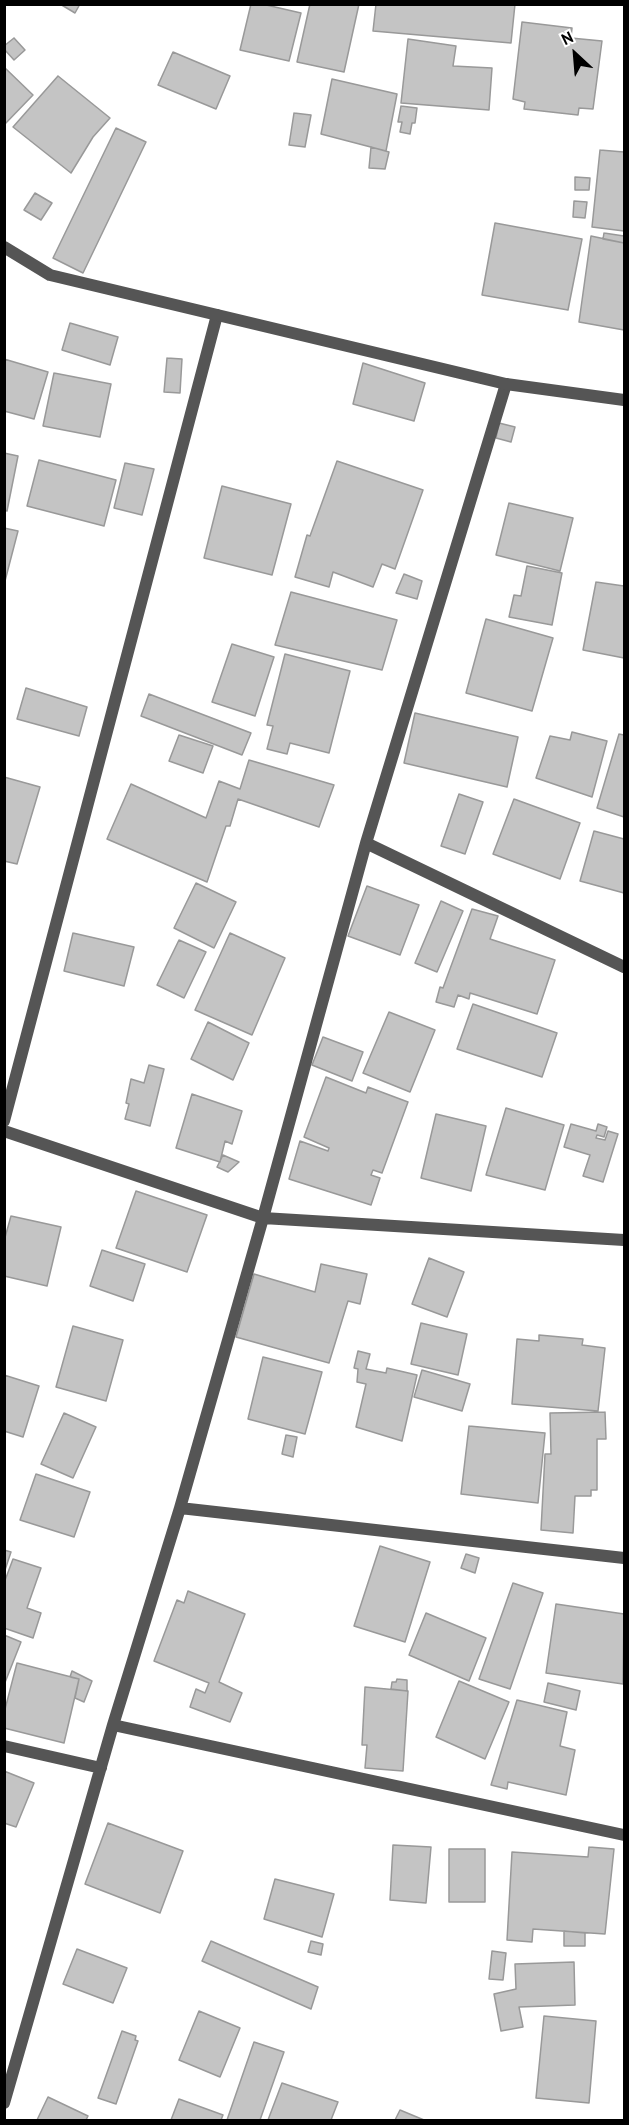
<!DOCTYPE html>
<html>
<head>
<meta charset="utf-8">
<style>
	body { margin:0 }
	#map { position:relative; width:629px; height:2125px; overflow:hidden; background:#fff; font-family:"PT Sans",sans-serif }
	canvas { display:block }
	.frame { position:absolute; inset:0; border:6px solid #000; pointer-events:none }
	.north { position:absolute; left:545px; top:24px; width:60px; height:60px; -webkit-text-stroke:4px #fff; paint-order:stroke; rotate:334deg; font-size:16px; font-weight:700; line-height:24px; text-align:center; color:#000 }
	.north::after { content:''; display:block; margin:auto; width:21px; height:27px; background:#000; clip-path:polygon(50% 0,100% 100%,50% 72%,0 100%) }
</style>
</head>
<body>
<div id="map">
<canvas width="629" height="2125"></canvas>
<div class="frame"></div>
<div class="north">N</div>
</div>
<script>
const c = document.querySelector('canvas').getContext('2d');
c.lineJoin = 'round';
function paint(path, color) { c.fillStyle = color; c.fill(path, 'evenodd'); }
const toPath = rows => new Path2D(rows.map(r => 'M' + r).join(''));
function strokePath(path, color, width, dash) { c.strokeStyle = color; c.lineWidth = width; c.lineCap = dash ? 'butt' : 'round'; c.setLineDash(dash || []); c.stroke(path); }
const building = toPath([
	[60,4,80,4,75,13,60,4],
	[251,4,262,4,301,13,289,61,240,50,251,4],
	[310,4,359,4,344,72,297,62,310,4],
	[376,4,515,4,511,43,373,31,376,4],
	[522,22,572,28,571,38,602,41,593,109,579,108,578,115,524,109,525,102,513,99,522,22],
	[14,38,25,50,14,60,4,49,4,46,14,38],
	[408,39,456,46,453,66,492,68,489,110,401,103,408,39],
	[173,52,230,76,216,109,158,85,173,52],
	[4,67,33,95,4,125,4,67],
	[58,76,110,118,93,137,71,173,13,127,58,76],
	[332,79,397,94,386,151,321,134,332,79],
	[401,106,417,108,415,123,412,123,410,134,400,132,402,122,398,122,401,106],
	[294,113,311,115,305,147,289,145,294,113],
	[116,128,146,142,83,273,53,258,116,128],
	[371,147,389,152,385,169,369,168,371,147],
	[600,150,624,152,624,231,592,227,600,150],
	[575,177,590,178,589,190,575,190,575,177],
	[35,193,52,203,41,220,24,210,35,193],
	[574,201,587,202,585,218,573,217,574,201],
	[495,223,582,239,568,310,482,295,495,223],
	[604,233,624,236,624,243,603,239,604,233],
	[591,236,624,243,624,330,579,322,591,236],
	[70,323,118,337,110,365,62,350,70,323],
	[167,358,182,359,180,393,164,392,167,358],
	[4,359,48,372,34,419,4,411,4,359],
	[363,363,425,383,414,421,353,404,363,363],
	[54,373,111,384,100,437,43,426,54,373],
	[499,423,515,427,511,442,496,438,499,423],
	[4,453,18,456,7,511,4,510,4,453],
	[39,460,116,480,104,526,27,506,39,460],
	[337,461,423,490,395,569,382,564,373,587,333,572,329,587,295,577,307,535,310,536,337,461],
	[125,463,154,469,142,515,114,508,125,463],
	[222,486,291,504,272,575,204,558,222,486],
	[509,503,573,518,560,571,496,555,509,503],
	[4,528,18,531,5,581,4,581,4,528],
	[527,566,562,573,552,625,509,617,514,595,521,596,527,566],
	[404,574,422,581,417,599,396,593,404,574],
	[596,582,624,586,624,658,583,650,596,582],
	[291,592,397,620,382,670,275,645,291,592],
	[486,619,553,638,532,711,466,693,486,619],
	[232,644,274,657,255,716,212,702,232,644],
	[285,654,350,671,329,753,290,743,287,754,267,749,273,726,267,725,285,654],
	[26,688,87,707,79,736,17,719,26,688],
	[149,694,251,733,242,755,141,716,149,694],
	[415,713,518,737,507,787,404,763,415,713],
	[572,732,607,741,592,797,536,778,550,736,570,740,572,732],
	[619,734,624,735,624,817,597,808,619,734],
	[179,735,213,746,203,773,169,761,179,735],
	[249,760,334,785,319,827,238,799,230,826,226,826,207,882,107,839,131,784,206,818,219,781,240,789,249,760],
	[4,777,40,787,17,864,4,861,4,777],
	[459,794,483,802,465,854,441,846,459,794],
	[514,799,580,823,560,879,493,854,514,799],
	[594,831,624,839,624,893,580,881,594,831],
	[196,883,236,902,214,948,174,928,196,883],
	[367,886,419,905,400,955,348,936,367,886],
	[441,901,463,911,437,972,415,963,441,901],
	[472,909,498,916,490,939,555,960,537,1014,470,993,469,999,458,995,454,1007,436,1002,440,987,443,988,472,909],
	[73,933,134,947,124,986,64,971,73,933],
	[230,933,285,958,252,1035,195,1010,230,933],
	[179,940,206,952,184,998,157,985,179,940],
	[473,1004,557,1033,542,1077,457,1049,473,1004],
	[389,1012,435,1030,410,1092,363,1073,389,1012],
	[208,1022,249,1043,233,1080,191,1059,208,1022],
	[323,1037,363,1052,352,1081,312,1065,323,1037],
	[149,1065,164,1069,150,1126,125,1119,129,1104,126,1103,131,1079,144,1083,149,1065],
	[326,1077,366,1093,368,1087,408,1102,382,1173,373,1170,371,1175,380,1178,371,1205,289,1179,300,1141,328,1151,329,1148,304,1137,326,1077],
	[192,1094,242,1111,232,1144,225,1141,220,1162,176,1148,192,1094],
	[506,1108,564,1125,545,1190,486,1175,506,1108],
	[436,1114,486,1126,471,1191,421,1178,436,1114],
	[571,1124,596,1131,598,1124,607,1127,604,1137,597,1135,596,1138,605,1140,608,1131,618,1134,603,1182,583,1176,590,1155,564,1147,571,1124],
	[223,1155,239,1162,228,1172,217,1167,223,1155],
	[136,1191,207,1215,187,1272,116,1248,136,1191],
	[11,1216,61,1227,47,1286,4,1276,4,1241,11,1216],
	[102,1250,145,1264,133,1301,90,1286,102,1250],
	[429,1258,464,1272,447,1317,412,1304,429,1258],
	[321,1264,367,1274,360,1304,348,1301,329,1363,236,1337,254,1274,315,1292,321,1264],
	[421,1323,467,1334,458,1375,411,1364,421,1323],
	[73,1326,123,1340,106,1401,56,1387,73,1326],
	[539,1335,583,1339,582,1345,605,1348,598,1411,512,1404,517,1339,539,1341,539,1335],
	[358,1351,370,1354,366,1369,386,1373,387,1368,417,1375,402,1441,356,1427,366,1384,357,1382,358,1369,354,1368,358,1351],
	[263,1357,322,1372,305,1434,248,1419,263,1357],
	[422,1370,470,1384,462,1411,414,1397,422,1370],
	[4,1375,39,1386,23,1437,4,1431,4,1375],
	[605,1412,606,1439,597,1439,597,1490,591,1490,591,1496,575,1496,573,1533,541,1530,545,1454,551,1454,550,1413,605,1412],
	[64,1413,96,1427,73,1478,41,1464,64,1413],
	[469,1426,545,1433,538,1503,461,1494,469,1426],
	[286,1435,297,1437,293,1457,282,1454,286,1435],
	[36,1474,90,1492,74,1537,20,1520,36,1474],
	[380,1546,430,1562,405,1642,354,1626,380,1546],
	[4,1550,11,1552,4,1573,4,1550],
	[466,1554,479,1558,475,1573,461,1568,466,1554],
	[13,1559,41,1568,27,1608,41,1613,33,1638,4,1628,4,1583,13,1559],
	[513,1583,543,1593,510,1689,479,1679,513,1583],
	[188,1591,245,1614,219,1682,242,1693,230,1722,190,1707,196,1689,205,1693,209,1683,154,1661,177,1600,184,1603,188,1591],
	[556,1604,624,1614,623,1684,546,1673,556,1604],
	[426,1613,486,1638,469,1681,409,1655,426,1613],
	[4,1635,21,1642,4,1685,4,1635],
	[17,1663,79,1679,64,1743,4,1728,4,1713,17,1663],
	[72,1671,92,1681,84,1702,75,1698,79,1679,70,1677,72,1671],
	[397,1679,407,1680,407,1691,391,1689,392,1682,396,1682,397,1679],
	[459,1681,509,1702,485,1759,436,1737,459,1681],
	[548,1683,580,1691,576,1710,544,1702,548,1683],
	[365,1687,408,1691,403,1771,365,1768,367,1745,362,1745,365,1687],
	[517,1700,567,1712,560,1746,575,1750,566,1795,508,1782,507,1789,491,1785,517,1700],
	[4,1771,34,1783,16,1827,4,1823,4,1771],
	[108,1823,183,1851,160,1913,85,1884,108,1823],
	[393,1845,431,1847,426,1903,390,1900,393,1845],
	[589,1847,614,1849,605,1934,533,1929,532,1942,507,1940,512,1852,588,1857,589,1847],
	[449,1849,485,1849,485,1902,449,1902,449,1849],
	[275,1879,334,1894,322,1937,264,1919,275,1879],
	[564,1931,585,1933,585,1946,564,1946,564,1931],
	[211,1941,318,1987,311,2009,202,1961,211,1941],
	[311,1941,323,1944,321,1955,308,1952,311,1941],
	[77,1949,127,1968,113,2003,63,1984,77,1949],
	[492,1951,506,1953,503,1980,489,1979,492,1951],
	[574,1962,575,2005,519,2007,523,2027,501,2031,494,1994,516,1989,515,1964,574,1962],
	[199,2011,240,2028,220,2077,179,2060,199,2011],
	[544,2016,596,2021,589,2103,536,2098,544,2016],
	[122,2031,136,2036,135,2040,138,2041,116,2104,98,2098,122,2031],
	[254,2042,284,2052,260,2120,227,2120,254,2042],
	[282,2083,338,2102,331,2120,268,2120,282,2083],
	[48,2097,88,2116,86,2120,37,2120,48,2097],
	[179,2099,223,2115,221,2120,171,2120,179,2099],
	[400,2110,424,2120,395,2120,400,2110]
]);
paint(building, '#c4c4c4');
strokePath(building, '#999', 1.5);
strokePath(toPath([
	[366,843,624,967],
	[4,1121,217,315],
	[4,1131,263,1218,624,1240],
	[180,1508,624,1558],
	[113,1725,624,1835],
	[4,1746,101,1768],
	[4,2103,113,1725,180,1508,263,1218,366,843,506,384]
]), '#555', 12);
strokePath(toPath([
	[4,247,50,275,506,384,624,400]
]), '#555', 12);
</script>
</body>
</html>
